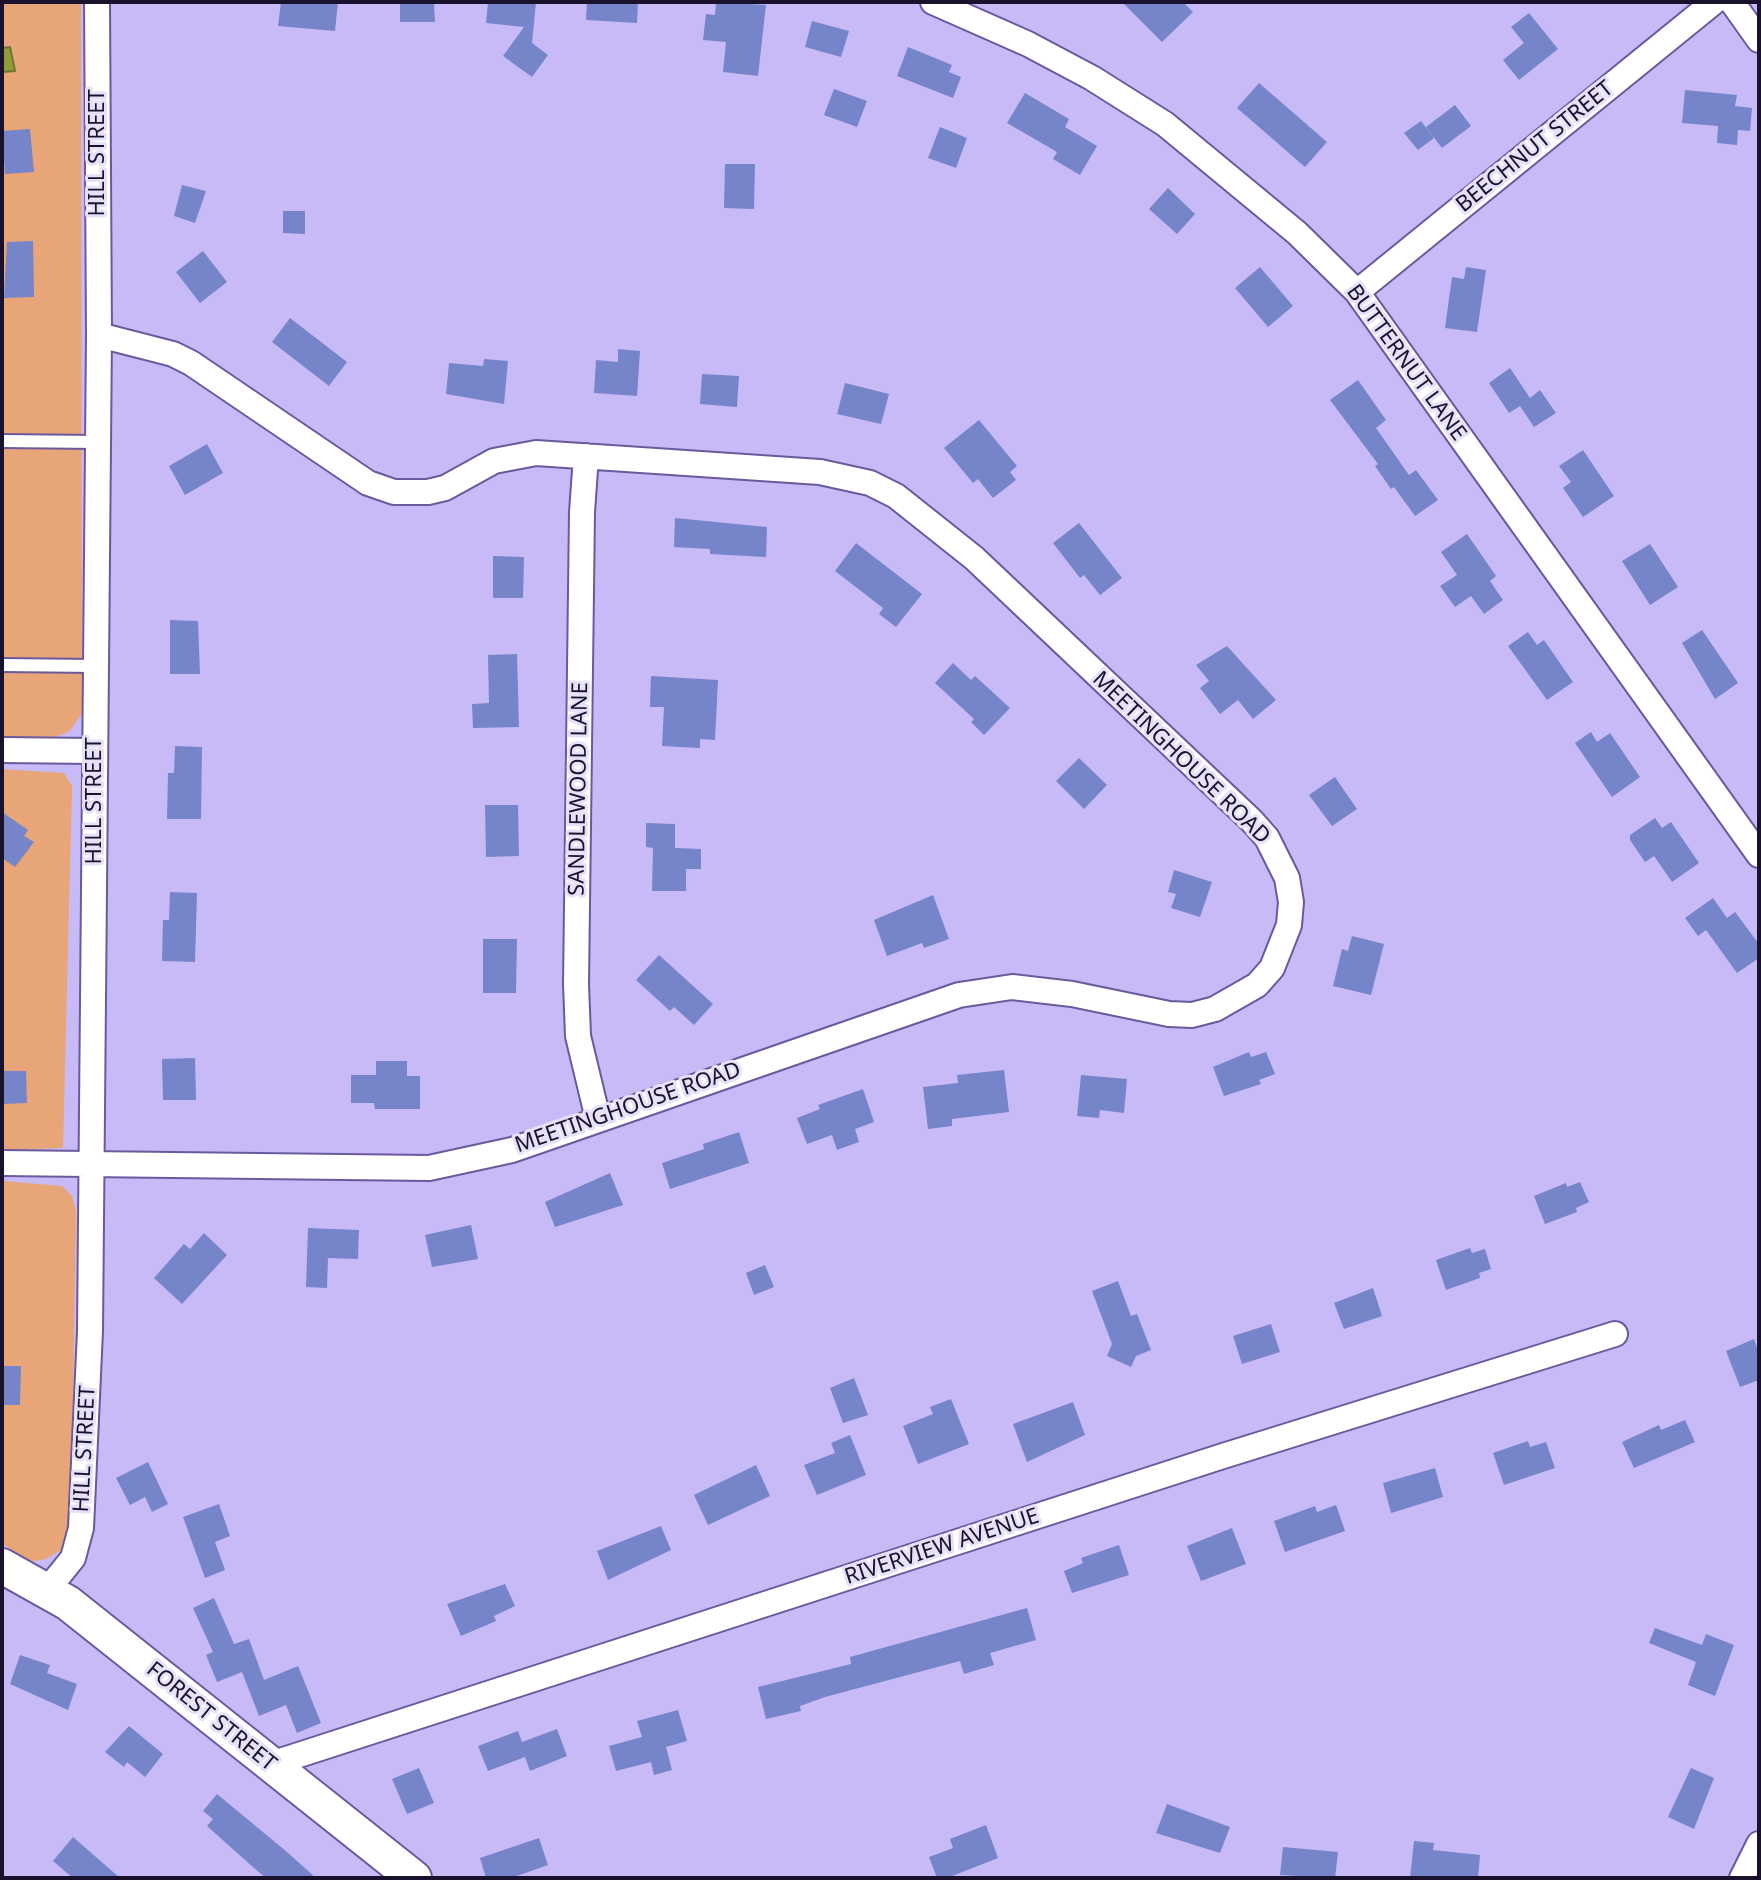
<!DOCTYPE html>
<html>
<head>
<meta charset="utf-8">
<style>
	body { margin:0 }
	#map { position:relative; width:1761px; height:1880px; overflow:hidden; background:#c8baf7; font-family:"Noto Sans",sans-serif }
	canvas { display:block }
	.frame { position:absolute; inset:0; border:4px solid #1a122d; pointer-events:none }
</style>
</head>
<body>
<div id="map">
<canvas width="1761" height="1880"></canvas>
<div class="frame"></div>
</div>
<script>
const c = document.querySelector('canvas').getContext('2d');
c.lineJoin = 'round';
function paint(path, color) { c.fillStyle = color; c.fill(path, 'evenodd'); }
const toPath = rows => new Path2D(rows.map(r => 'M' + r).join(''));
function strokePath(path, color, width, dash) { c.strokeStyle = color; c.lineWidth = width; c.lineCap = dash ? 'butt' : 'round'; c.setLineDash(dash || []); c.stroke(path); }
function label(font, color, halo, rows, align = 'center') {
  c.font = font + ' "Noto Sans",sans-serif'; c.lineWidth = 6; c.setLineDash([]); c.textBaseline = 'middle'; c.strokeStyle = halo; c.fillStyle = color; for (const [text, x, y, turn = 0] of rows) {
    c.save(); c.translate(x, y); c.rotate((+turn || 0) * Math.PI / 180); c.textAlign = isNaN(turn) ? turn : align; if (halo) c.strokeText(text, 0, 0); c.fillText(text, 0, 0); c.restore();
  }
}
paint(toPath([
	[2,2,81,2,82,713,70,731,51,739,2,737],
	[2,769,64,773,72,786,63,1148,2,1150],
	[2,1181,62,1186,72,1196,76,1211,71,1522,61,1550,46,1559,28,1562,2,1543]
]), '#e8a578');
const water = toPath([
	[10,47,15,71,2,72,2,48,10,47]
]);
paint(water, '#939d37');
strokePath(water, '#6f7334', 2);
paint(toPath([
	[281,2,338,2,335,31,278,26],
	[400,2,434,2,435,22,400,22],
	[488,2,536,2,532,43,548,55,532,77,503,56,524,27,486,23],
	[587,2,638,2,637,23,586,20],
	[716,2,766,5,758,76,723,72,726,42,703,40,706,14,715,15],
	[1122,2,1183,2,1193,12,1162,42],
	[1529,13,1558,49,1519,80,1503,60,1524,43,1511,27],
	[812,21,849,31,841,57,805,47],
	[908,47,952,65,949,72,961,77,953,98,897,76],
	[1259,83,1327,142,1305,167,1237,108],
	[834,89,867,101,857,127,824,115],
	[1685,90,1737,95,1735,106,1752,108,1750,131,1738,130,1737,145,1717,143,1718,126,1682,123],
	[1025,93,1069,119,1065,127,1097,146,1080,175,1053,159,1057,152,1007,123],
	[1455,105,1471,126,1442,148,1426,127],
	[1421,121,1434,138,1418,150,1404,133],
	[940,127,967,138,956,168,928,158],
	[30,129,34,172,5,174,2,131],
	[725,164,755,164,754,209,724,208],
	[182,185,206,191,195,223,174,216],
	[1168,188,1195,214,1177,234,1149,209],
	[283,211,305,211,305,234,283,233],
	[33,241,34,297,4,298,7,242],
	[203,251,227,282,200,303,176,272],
	[1260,267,1293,306,1268,327,1235,288],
	[1466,267,1486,270,1477,332,1445,328,1452,277,1464,279],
	[290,318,347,362,329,386,272,342],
	[618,349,640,351,637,396,594,393,596,360,618,362],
	[484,359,508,361,504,404,446,394,449,363,483,366],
	[1510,368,1530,398,1540,390,1556,413,1534,427,1520,406,1509,413,1489,383],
	[702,374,739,376,737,407,700,404],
	[1358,380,1386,420,1376,428,1409,475,1416,470,1438,500,1415,516,1394,487,1391,489,1375,466,1378,464,1330,400],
	[845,383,889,394,881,424,837,414],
	[979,420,1017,466,1010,472,1016,480,993,498,978,479,973,483,944,448],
	[207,444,223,473,185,495,169,466],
	[1583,450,1614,496,1583,517,1563,488,1571,482,1559,466],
	[675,518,767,527,766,557,710,554,710,549,674,547],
	[1079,523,1122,578,1100,595,1084,575,1080,578,1053,543],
	[1467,534,1496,576,1490,581,1503,600,1484,614,1471,596,1455,607,1440,586,1457,575,1441,552],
	[856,543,922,594,896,627,879,614,883,608,835,571],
	[1650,544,1678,587,1650,605,1622,561],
	[493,556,524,557,523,598,493,598],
	[170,620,198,621,200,674,170,674],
	[1702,630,1738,683,1715,699,1682,643],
	[1528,632,1537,645,1544,640,1573,682,1547,700,1508,646],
	[1227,646,1276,700,1253,719,1238,700,1220,714,1200,688,1209,681,1196,665],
	[517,654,519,727,473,728,472,704,489,703,488,655],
	[953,663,971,680,975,676,1010,708,984,735,971,722,974,719,935,683],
	[651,676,718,680,715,740,700,739,700,748,662,746,664,707,650,707],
	[1591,732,1597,742,1610,733,1640,777,1612,797,1575,743],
	[175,746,202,747,201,819,167,819,168,773,174,773],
	[1079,758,1107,785,1084,809,1056,781],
	[1335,777,1357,809,1332,826,1309,795],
	[485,805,518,805,519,856,486,857],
	[2,812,28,830,24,836,34,842,15,867,2,858],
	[1655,818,1662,828,1671,822,1699,863,1672,882,1654,856,1645,862,1630,840,1630,835],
	[646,823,675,824,675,848,701,849,701,869,686,869,686,891,652,891,653,848,646,847],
	[1174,870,1212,882,1200,917,1171,908,1176,894,1168,892],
	[170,892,197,893,195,962,162,961,163,920,169,920],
	[933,895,949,939,924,948,922,943,887,956,874,920],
	[1713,898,1727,918,1735,912,1759,944,1759,958,1737,973,1706,930,1698,936,1685,918],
	[1352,936,1384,944,1371,995,1333,986,1342,949,1348,951],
	[483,939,517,939,516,993,483,993],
	[659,955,713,1004,694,1025,674,1007,670,1011,636,980],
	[1249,1052,1251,1057,1266,1052,1275,1074,1259,1080,1261,1084,1224,1096,1213,1067],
	[195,1058,196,1100,163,1100,162,1059],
	[376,1061,407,1061,407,1076,420,1076,420,1109,375,1109,374,1103,351,1103,351,1075,376,1075],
	[1004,1070,1009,1112,952,1119,952,1126,928,1129,923,1087,958,1083,957,1075],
	[2,1071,26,1071,27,1103,2,1104],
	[1081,1075,1127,1079,1124,1113,1100,1110,1099,1118,1077,1116],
	[863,1089,874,1122,855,1129,859,1142,837,1150,832,1135,807,1144,797,1118,820,1109,818,1105],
	[739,1132,749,1163,670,1189,662,1163,704,1149,703,1144],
	[610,1173,623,1205,555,1227,545,1202],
	[1580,1182,1589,1202,1576,1208,1577,1212,1545,1224,1534,1196,1566,1183,1567,1187],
	[471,1225,478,1259,432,1267,425,1235],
	[308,1228,359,1230,358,1259,328,1258,327,1288,306,1287],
	[204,1233,227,1255,182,1304,154,1278,184,1244,190,1249],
	[1470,1248,1472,1253,1485,1249,1491,1269,1479,1273,1480,1278,1446,1290,1436,1260],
	[765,1265,774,1287,754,1295,746,1273],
	[1118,1281,1131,1316,1137,1314,1151,1350,1136,1356,1131,1367,1107,1356,1112,1344,1092,1291],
	[1373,1288,1382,1316,1344,1329,1334,1303],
	[1271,1324,1280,1352,1242,1364,1233,1336],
	[1754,1339,1759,1353,1759,1380,1740,1387,1726,1351],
	[2,1366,21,1366,20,1405,2,1405],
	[854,1378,868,1415,843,1423,830,1388],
	[951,1399,969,1444,918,1464,903,1426,933,1414,930,1407],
	[1073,1402,1085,1435,1027,1462,1013,1424],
	[1685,1420,1695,1442,1634,1468,1622,1442,1659,1425,1661,1430],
	[850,1435,866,1475,817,1495,804,1465,835,1453,831,1443],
	[1528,1441,1530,1447,1546,1442,1555,1468,1504,1485,1493,1453],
	[148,1462,168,1504,152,1512,145,1497,130,1505,116,1478],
	[756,1465,770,1496,708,1525,694,1495],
	[1435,1468,1443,1497,1391,1513,1383,1483],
	[219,1504,230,1536,215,1542,225,1570,205,1578,183,1517],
	[1336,1505,1345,1531,1285,1552,1274,1521,1315,1506,1317,1512],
	[661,1526,671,1550,608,1580,597,1551],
	[1232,1528,1246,1564,1201,1581,1187,1546],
	[1119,1545,1129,1575,1072,1593,1064,1571,1083,1563,1081,1558],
	[505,1584,515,1606,494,1616,496,1621,461,1636,447,1604],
	[214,1598,234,1644,249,1639,264,1680,298,1666,321,1723,297,1733,286,1705,259,1716,242,1672,217,1682,206,1655,213,1652,193,1608],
	[1027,1608,1036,1640,990,1653,994,1665,964,1674,960,1661,825,1697,800,1706,801,1711,766,1719,758,1687,851,1664,850,1657],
	[1655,1628,1702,1645,1706,1634,1734,1645,1715,1696,1688,1685,1696,1662,1649,1643],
	[20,1655,50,1665,47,1673,77,1684,68,1710,10,1684],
	[678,1710,687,1741,666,1747,672,1770,654,1775,651,1762,616,1771,609,1746,642,1737,637,1721],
	[129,1726,163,1754,145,1777,127,1762,124,1767,105,1752],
	[557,1729,567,1756,530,1771,525,1757,488,1771,478,1746,518,1731,522,1742],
	[419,1768,434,1803,407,1814,392,1779],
	[1691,1768,1714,1778,1694,1829,1668,1817],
	[217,1794,287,1852,316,1878,266,1878,254,1868,207,1826,213,1819,203,1811],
	[1167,1804,1230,1827,1220,1853,1156,1833],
	[986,1825,998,1858,947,1878,937,1878,929,1857,953,1848,950,1839],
	[73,1837,120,1878,73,1878,53,1861],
	[539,1838,548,1865,511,1878,486,1878,480,1858],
	[1414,1841,1434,1843,1433,1850,1480,1855,1478,1878,1410,1878],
	[1283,1847,1338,1852,1335,1878,1280,1875]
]), '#7684ca');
const lane = toPath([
	[2,441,98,442],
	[2,665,96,666]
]);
const street = toPath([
	[933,2,1028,44,1092,78,1165,124,1297,233,1357,292,1759,855],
	[1732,2,1759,40],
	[1357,292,1714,2],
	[586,456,582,512,576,984,578,1036,598,1119],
	[2,750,95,751],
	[2,1163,429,1168,512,1150,959,995,1012,987,1072,994,1169,1014,1192,1015,1215,1009,1257,985,1272,968,1289,925,1291,902,1287,878,1267,838,1252,821,974,558,896,496,870,483,820,472,536,453,494,461,445,488,428,492,394,492,368,483,191,363,173,354,99,335],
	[48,1589,73,1558,81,1528,90,1331,99,335,97,2],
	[271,1764,1223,1456,1615,1334],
	[1742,1878,1759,1844]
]);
const secondary = toPath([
	[2,1566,68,1603,414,1878]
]);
strokePath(lane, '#6b599d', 16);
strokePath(street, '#6b599d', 28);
strokePath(secondary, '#6b599d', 38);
strokePath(lane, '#fff', 12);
strokePath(street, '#fff', 24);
strokePath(secondary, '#fff', 34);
label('22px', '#1a122d', '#e6e1f9', [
	["BEECHNUT STREET",1535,147,-39],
	["HILL STREET",98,153,-90],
	["BUTTERNUT LANE",1406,363,54],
	["MEETINGHOUSE ROAD",1181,758,44],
	["SANDLEWOOD LANE",579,789,-89],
	["HILL STREET",95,801,-90],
	["MEETINGHOUSE ROAD",628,1108,-19],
	["HILL STREET",85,1449,-87],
	["RIVERVIEW AVENUE",942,1547,-18],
	["FOREST STREET",211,1717,39]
]);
</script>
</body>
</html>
